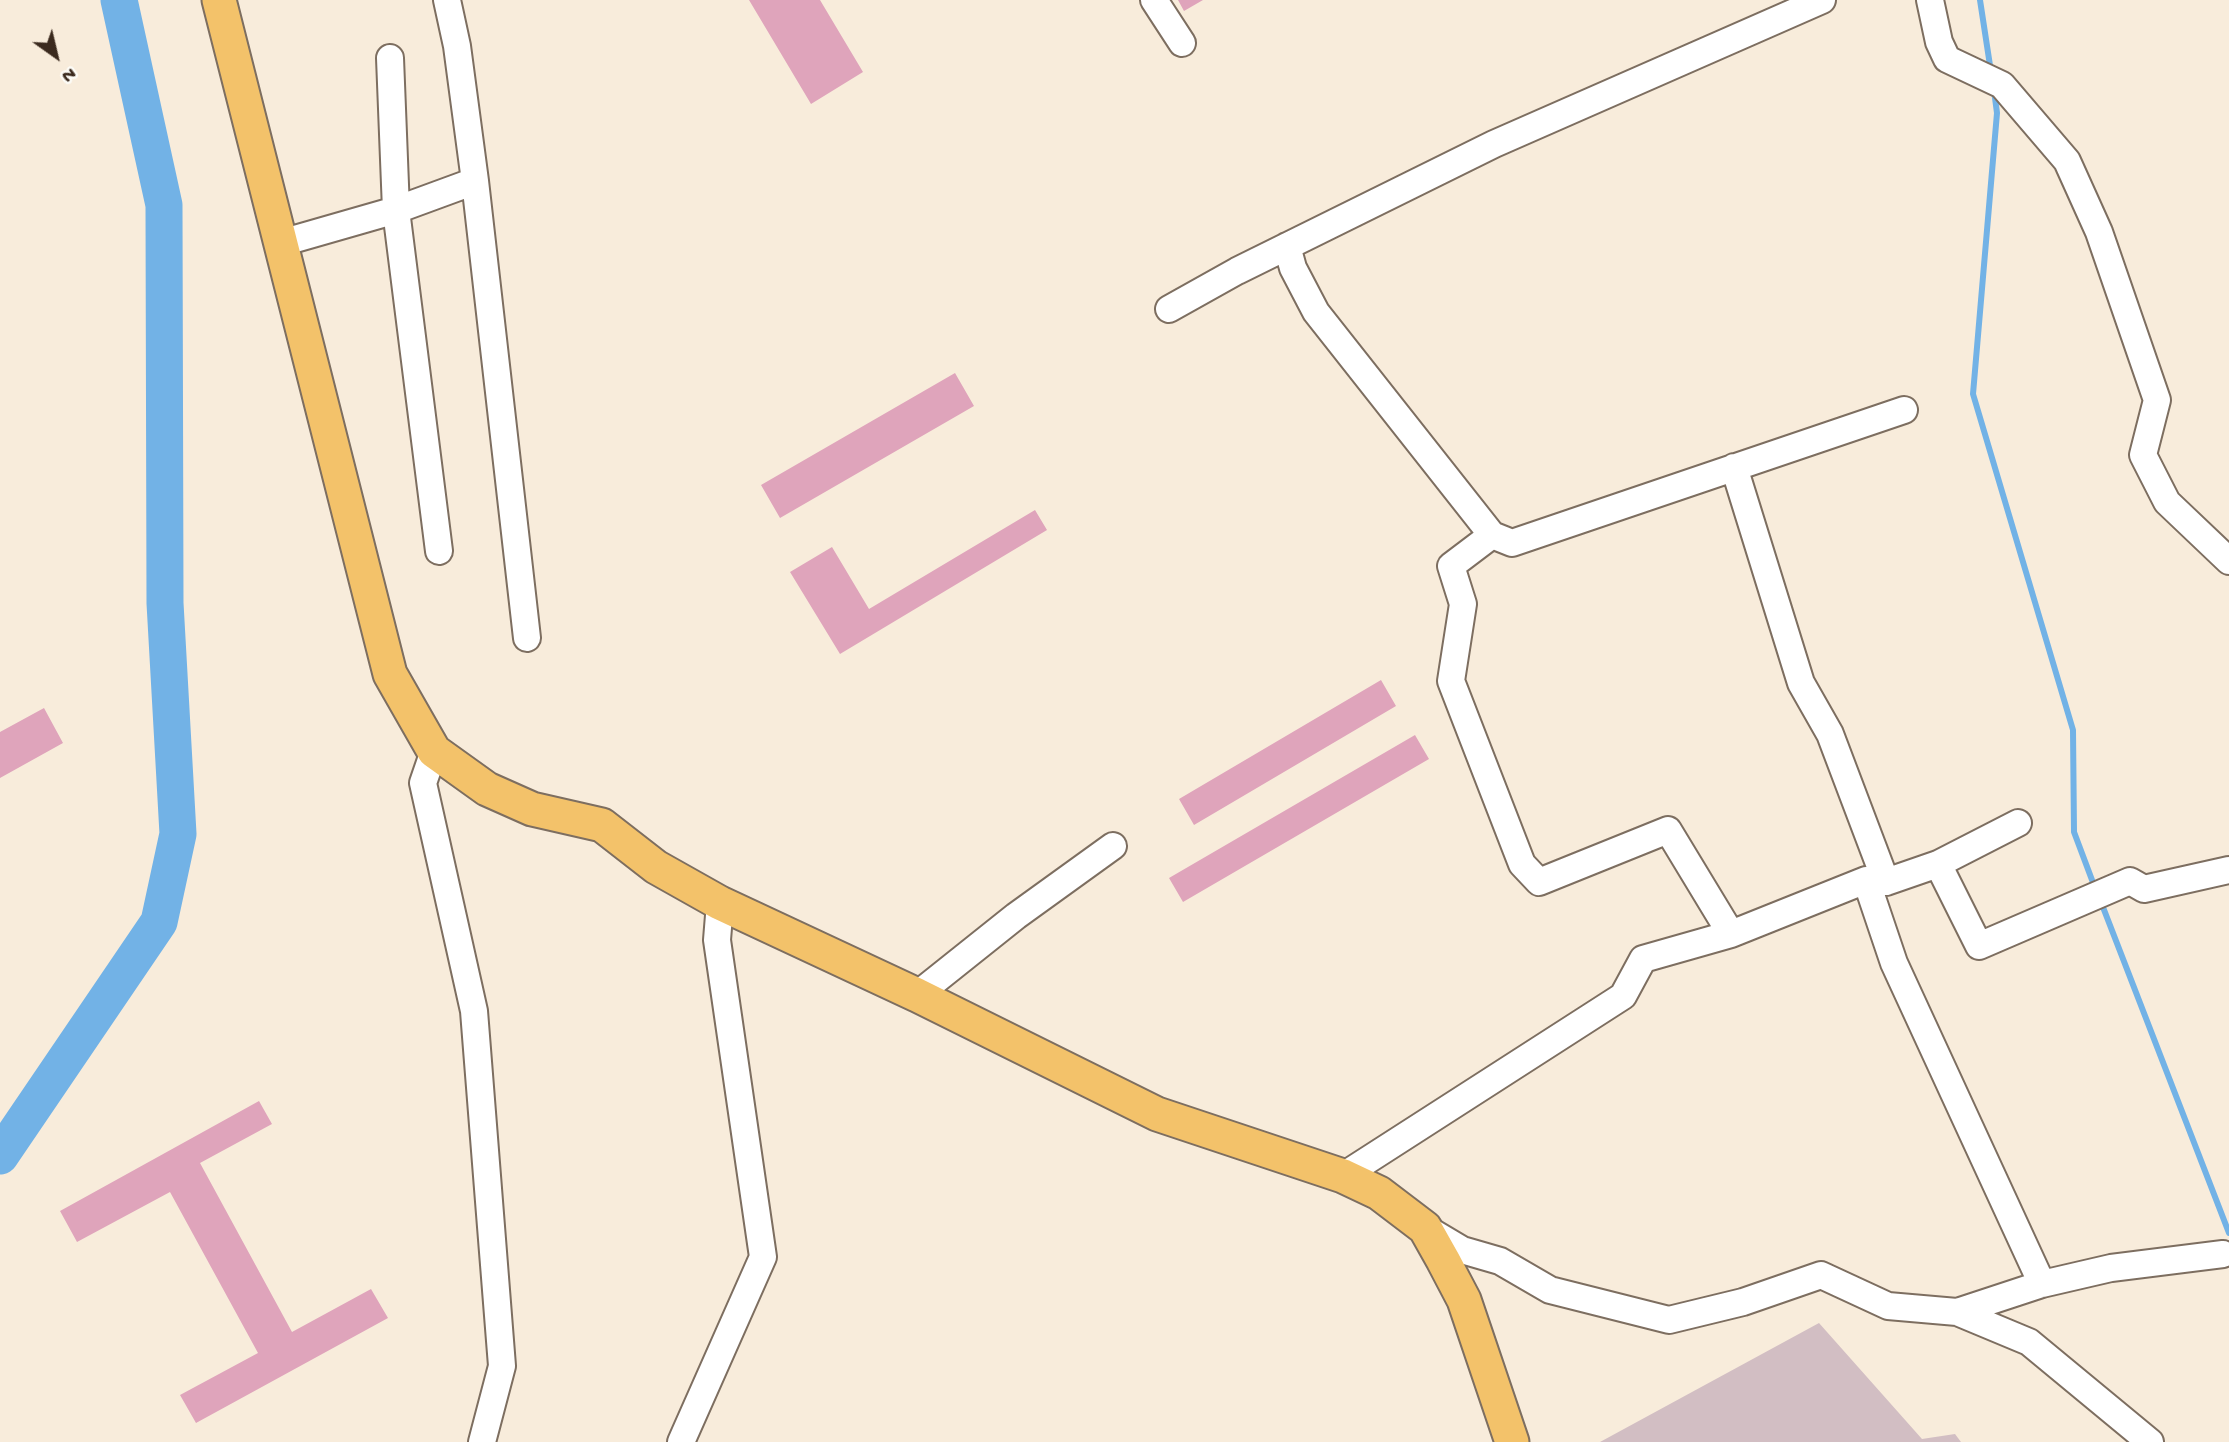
<!DOCTYPE html>
<html>
<head>
<meta charset="utf-8">
<style>
	body { margin:0 }
	#map { position:relative; width:2229px; height:1442px; overflow:hidden; background:#f8ecdb; font-family:"Gochi Hand",sans-serif }
	canvas { display:block }
	.north { position:absolute; left:21px; top:21px; width:70px; height:70px; -webkit-text-stroke:5px #fdfcf7; paint-order:stroke; rotate:146deg; font-size:19px; font-weight:700; line-height:28px; text-align:center; color:#3b2a1e }
	.north::after { content:''; display:block; margin:auto; width:24px; height:32px; background:#3b2a1e; clip-path:polygon(50% 0,100% 100%,50% 72%,0 100%) }
</style>
</head>
<body>
<div id="map">
<canvas width="2229" height="1442"></canvas>
<div class="north">N</div>
</div>
<script>
const c = document.querySelector('canvas').getContext('2d');
c.lineJoin = 'round';
function paint(path, color) { c.fillStyle = color; c.fill(path, 'evenodd'); }
const toPath = rows => new Path2D(rows.map(r => 'M' + r).join(''));
function strokePath(path, color, width, dash) { c.strokeStyle = color; c.lineWidth = width; c.lineCap = dash ? 'butt' : 'round'; c.setLineDash(dash || []); c.stroke(path); }
paint(toPath([
	[1819,1323,1922,1439,1955,1434,1961,1442,1600,1442]
]), '#d2bec3');
strokePath(toPath([
	[1980,0,1991,72],
	[1994,90,1997,113,1973,394,2073,730,2074,832,2095,888],
	[2101,902,2229,1233]
]), '#72b2e6', 6);
strokePath(toPath([
	[0,1156,159,922,178,834,165,603,164,205,119,0]
]), '#72b2e6', 37);
paint(toPath([
	[749,0,820,0,863,72,811,104],
	[1178,0,1203,0,1184,11],
	[955,373,974,406,780,518,761,485],
	[1035,510,1047,530,840,654,790,572,832,547,869,609],
	[1381,680,1396,706,1194,825,1179,799],
	[44,708,63,743,0,778,0,732],
	[1415,735,1429,759,1183,902,1169,878],
	[259,1101,272,1124,200,1163,292,1332,371,1289,388,1318,196,1423,180,1395,258,1353,170,1192,77,1242,60,1211]
]), '#dfa4bb');
const minor = toPath([
	[447,0,457,46,475,181,527,638],
	[1154,0,1182,43],
	[1930,0,1939,42,1947,59,2002,85,2067,161,2099,232,2157,400,2143,455,2167,502,2229,561],
	[390,58,396,210,439,551],
	[281,243,396,210,475,181],
	[1287,246,1293,268,1316,312,1492,535,1512,543,1904,410],
	[1169,309,1237,271,1494,144,1822,0],
	[1734,467,1801,683,1830,734,1886,882],
	[1492,535,1451,566,1463,604,1451,681,1522,864,1539,882,1668,830,1731,934],
	[434,751,423,783,474,1011,502,1366,482,1442],
	[1938,864,1979,946,2130,881,2144,889,2229,870],
	[1866,880,1894,963,2042,1284],
	[917,995,1016,916,1113,846],
	[1343,1176,1623,996,1643,959,1731,934,1866,880,1886,882,1938,864,2018,823],
	[1425,1228,1462,1250,1500,1261,1550,1290,1669,1320,1743,1302,1821,1275,1888,1306,1957,1312,2042,1284,2111,1268,2223,1254],
	[1957,1312,2029,1342,2150,1442],
	[681,1442,763,1257,717,940,720,903]
]);
const major = toPath([
	[219,0,390,674,434,751,487,789,532,809,602,825,656,867,720,903,917,995,1157,1114,1343,1176,1379,1193,1425,1228,1443,1260,1464,1300,1512,1442]
]);
strokePath(minor, '#7d6e60', 30);
strokePath(major, '#7d6e60', 37);
strokePath(minor, '#fff', 26);
strokePath(major, '#f3c26a', 33);
</script>
</body>
</html>
